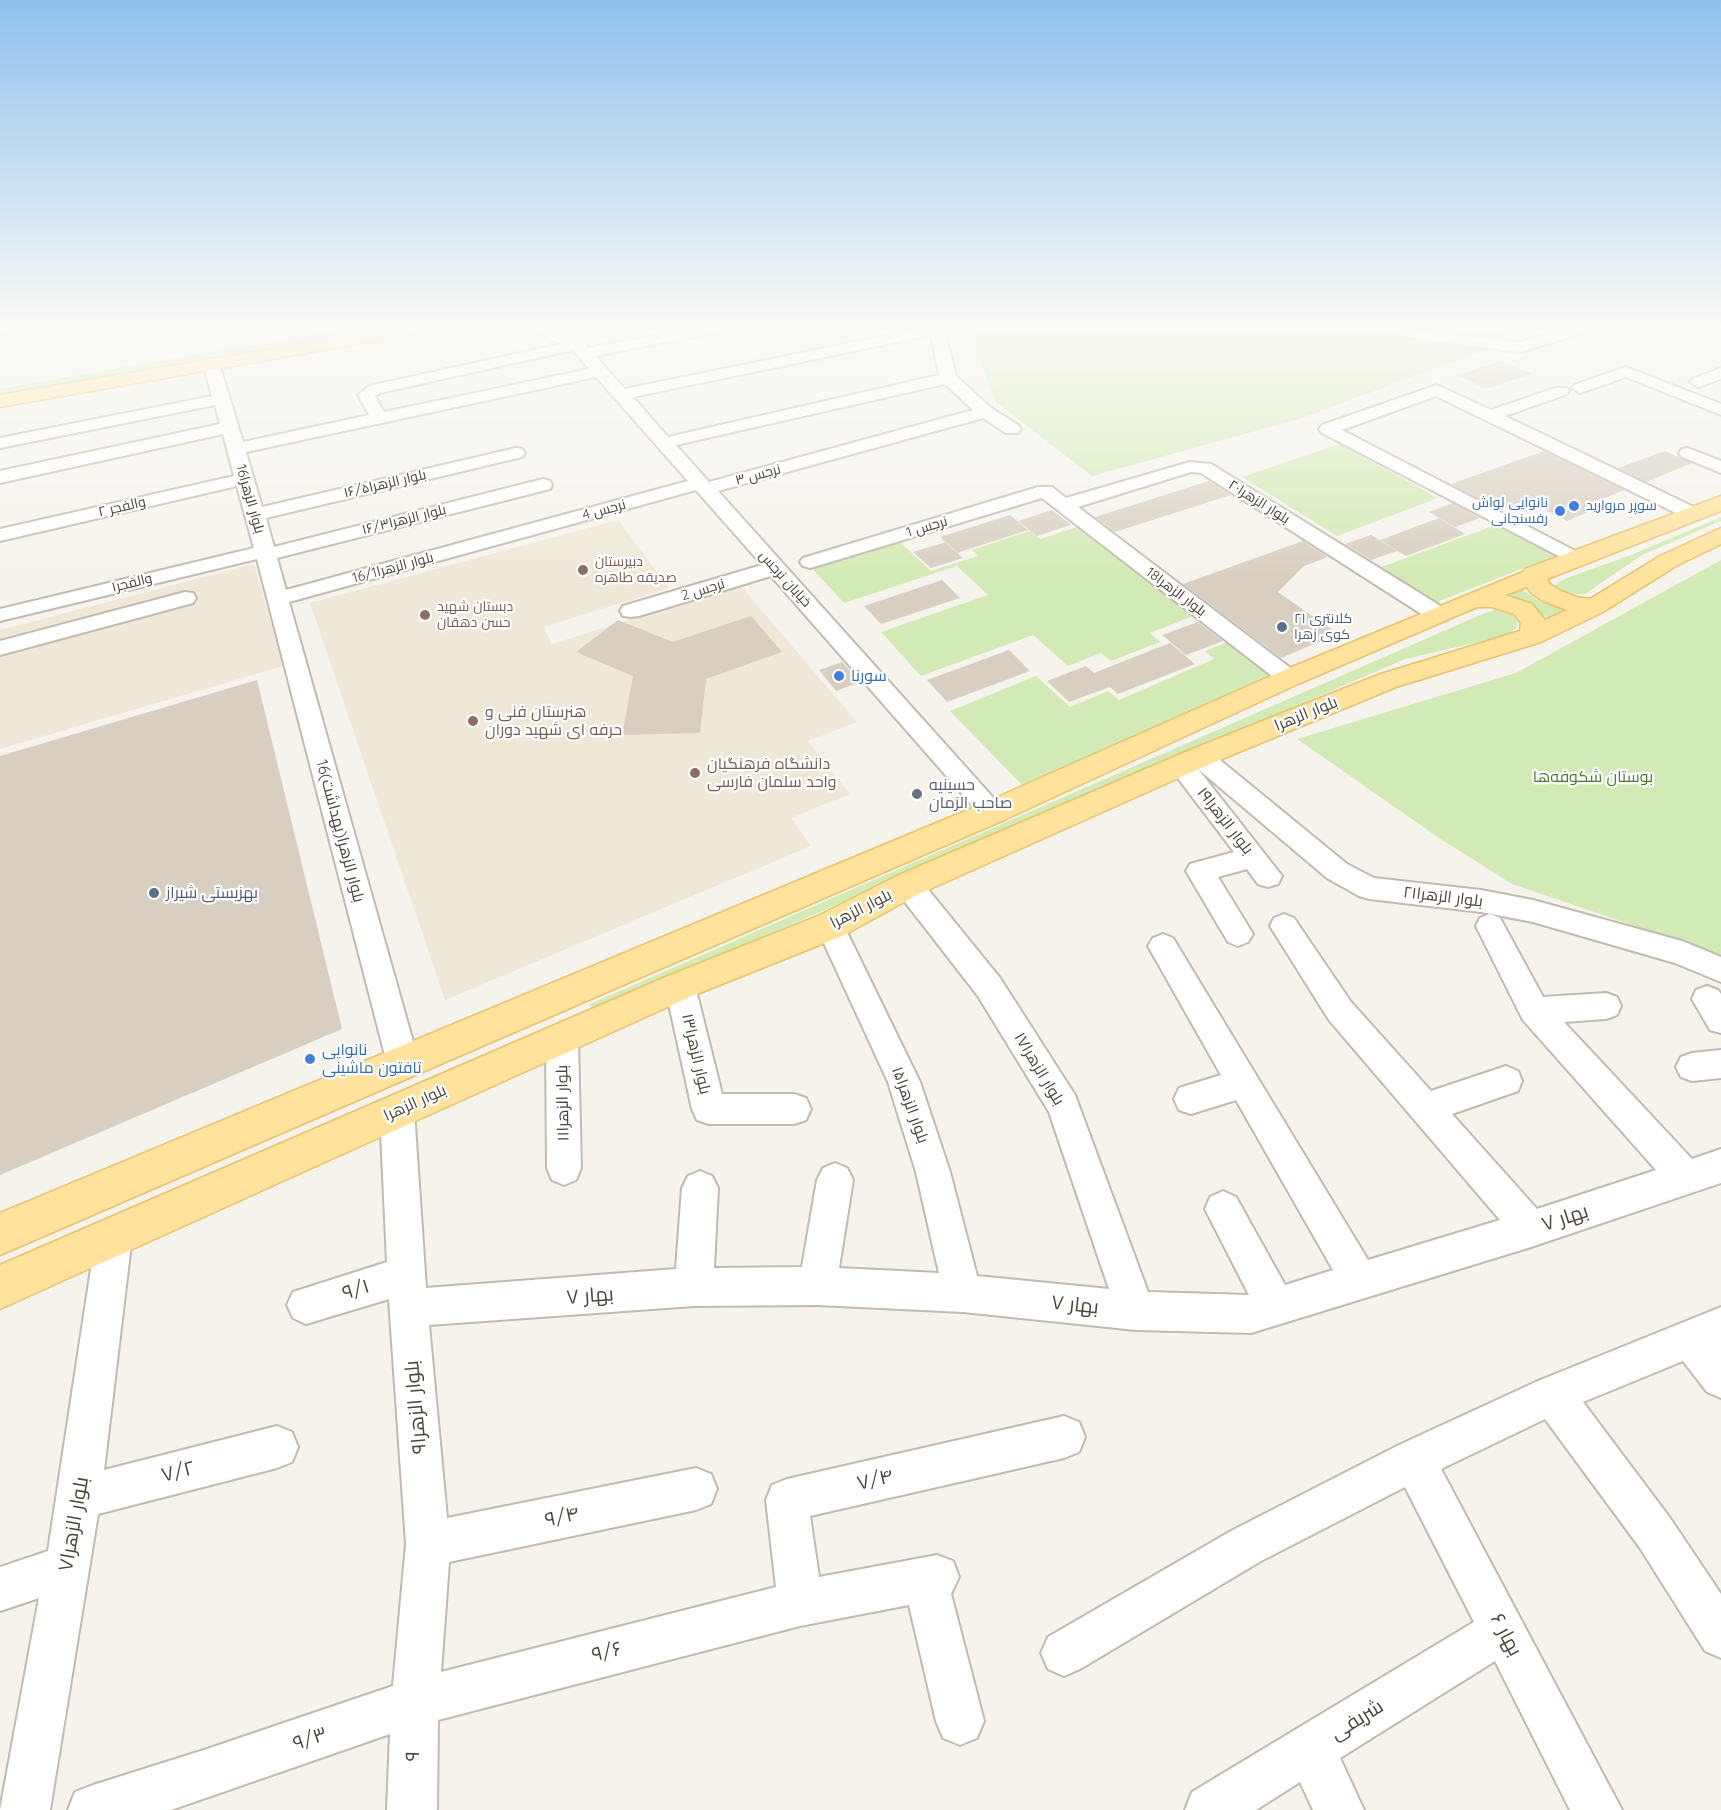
<!DOCTYPE html>
<html>
<head>
<meta charset="utf-8">
<style>
	body { margin:0 }
	canvas { display:block; background:#f6f3ec }
</style>
</head>
<body>
<canvas width="1721" height="1810"></canvas>
<script>
const c = document.querySelector('canvas').getContext('2d');
c.lineJoin = 'round';
function paint(path, color) { c.fillStyle = color; c.fill(path, 'evenodd'); }
const toPath = rows => new Path2D(rows.map(r => 'M' + r).join(''));
function strokePath(path, color, width, dash) { c.strokeStyle = color; c.lineWidth = width; c.lineCap = dash ? 'butt' : 'round'; c.setLineDash(dash || []); c.stroke(path); }
function label(font, color, halo, rows, align = 'center') {
  c.font = font + ' Quicksand,Cairo,sans-serif'; c.lineWidth = 4.5; c.setLineDash([]); c.textBaseline = 'middle'; c.strokeStyle = halo; c.fillStyle = color; for (const [text, x, y, turn = 0] of rows) {
    c.save(); c.translate(x, y); c.rotate((+turn || 0) * Math.PI / 180); c.textAlign = isNaN(turn) ? turn : align; if (halo) c.strokeText(text, 0, 0); c.fillText(text, 0, 0); c.restore();
  }
}
paint(toPath([
	[618,520,669,588,543,627,552,644,740,585,857,722,808,741,850,794,791,818,811,846,445,1000,310,603],
	[254,564,283,666,0,749,0,630]
]), '#efe8d6');
paint(toPath([
	[347,328,377,328,0,394,0,389],
	[967,328,1487,328,1514,339,1299,419,1092,476,996,402],
	[1340,444,1438,498,1337,536,1242,477],
	[1721,517,1721,521,1642,555,1585,594,1570,595,1558,590,1555,585,1567,578,1631,555],
	[1501,523,1557,555,1434,603,1379,568],
	[1083,525,1198,614,1150,633,1160,642,1111,661,1101,653,1068,666,1033,635,921,676,881,632,988,595,957,566,844,603,810,566,897,539,931,571,978,556,972,550,1030,531,1040,539],
	[1721,560,1721,955,1512,884,1439,838,1297,739,1516,673],
	[1521,589,1539,601,1570,612,1551,621,1532,607,1506,597],
	[1496,610,1511,614,1516,619,1518,626,1508,635,1405,659,591,1011,590,1004,1485,613],
	[1230,641,1278,676,1027,790,950,711,1036,676,1070,707,1108,691,1119,700,1214,659,1205,651]
]), '#d2eab5');
paint(toPath([
	[1502,361,1532,374,1486,389,1457,375],
	[1544,451,1624,490,1597,501,1605,505,1567,521,1526,500,1501,510,1451,484],
	[1665,451,1692,463,1646,482,1618,468],
	[1209,481,1231,495,1115,532,1095,517],
	[1453,503,1480,518,1455,527,1429,512],
	[1052,510,1071,525,1037,536,1018,521],
	[1010,515,1028,530,957,553,940,537],
	[1439,518,1465,534,1406,556,1380,540],
	[1371,535,1397,551,1371,560,1345,544],
	[1303,541,1328,557,1304,566,1278,592,1338,634,1281,658,1183,584],
	[946,542,963,558,931,568,913,552],
	[942,580,960,598,881,624,864,606],
	[751,616,782,652,706,679,700,733,622,735,633,676,576,652,618,620,673,642],
	[1198,622,1223,641,1186,655,1162,635],
	[1170,643,1195,664,1118,694,1094,673],
	[1009,650,1030,671,947,702,927,680],
	[842,662,860,682,836,691,819,670],
	[1086,666,1110,687,1069,702,1047,681],
	[257,680,342,1029,0,1175,0,756]
]), '#d8cfc1');
const minor = toPath([
	[0,328,21,328,19,331,0,334,0,328],
	[530,328,549,328,566,335,564,328,578,328,588,348,695,328,724,328,717,332,595,356,625,389,923,328,944,328,956,376,991,408,1018,425,1021,429,1018,433,1006,433,983,418,718,491,1006,812,1002,819,993,822,984,819,771,576,639,616,631,617,623,616,620,611,623,606,762,565,696,490,289,602,419,1063,414,1073,403,1077,392,1073,387,1063,257,559,0,621,0,609,254,548,237,486,0,541,0,529,234,476,223,434,0,483,0,471,220,424,215,405,0,448,0,438,212,396,203,363,211,358,219,363,243,442,369,415,358,395,369,386,561,344,532,331,530,328],
	[931,335,939,375,668,437,633,397,931,335],
	[573,350,589,369,384,412,375,396,380,393,573,350],
	[596,377,688,481,286,590,277,558,550,489,552,485,550,481,543,479,274,547,266,518,522,457,525,453,522,449,516,448,262,507,246,452,596,377],
	[945,384,973,410,709,482,676,445,945,384],
	[1389,328,1409,328,1418,331,1519,342,1570,328,1592,328,1590,331,1520,352,1416,339,1391,331,1389,328],
	[1626,367,1721,404,1721,415,1626,377,1580,393,1572,388,1574,385,1626,367],
	[1721,368,1721,379,1698,387,1690,382,1692,379,1721,368],
	[1437,385,1491,410,1555,388,1567,388,1569,391,1567,394,1505,416,1700,510,1703,514,1700,518,1693,520,1686,518,1436,396,1342,430,1583,555,1586,559,1583,563,1576,565,1322,433,1319,429,1322,425,1437,385],
	[1688,448,1721,461,1721,473,1682,457,1679,453,1682,449,1688,448],
	[1190,462,1211,464,1447,610,1450,615,1447,620,1439,621,1431,620,1201,473,1191,472,1078,507,1297,673,1301,678,1297,683,1289,685,1281,683,1042,498,817,566,810,568,803,566,800,562,803,558,1038,487,1052,487,1066,498,1190,462],
	[185,592,193,593,196,598,193,603,0,655,0,641,185,592],
	[1200,748,1209,751,1347,864,1374,878,1481,890,1533,900,1682,941,1721,957,1721,982,1675,963,1533,922,1481,912,1369,899,1359,896,1327,878,1198,769,1282,876,1278,884,1268,887,1258,884,1247,869,1218,877,1253,934,1248,942,1238,946,1228,942,1186,871,1190,864,1234,852,1168,765,1172,759,1181,756,1188,758,1191,751,1200,748],
	[908,874,918,877,1000,978,1075,1095,1148,1292,1249,1295,1205,1209,1210,1197,1223,1191,1236,1197,1285,1285,1333,1270,1236,1100,1191,1114,1179,1110,1174,1099,1179,1088,1221,1075,1148,946,1153,938,1163,934,1173,938,1368,1260,1500,1220,1329,1020,1270,926,1274,918,1284,914,1294,918,1351,1002,1431,1091,1506,1066,1518,1071,1522,1081,1518,1091,1452,1114,1537,1209,1656,1170,1523,1020,1476,926,1480,918,1490,914,1500,918,1543,997,1606,993,1617,997,1621,1006,1617,1015,1606,1019,1564,1022,1692,1159,1721,1149,1721,1183,1531,1247,1251,1333,1136,1330,963,1312,818,1305,694,1306,429,1325,447,1518,696,1468,711,1474,717,1489,711,1504,696,1510,449,1562,441,1672,776,1587,766,1500,772,1485,787,1479,1064,1416,1079,1422,1085,1437,1079,1452,1064,1458,810,1516,819,1577,937,1555,953,1561,959,1577,951,1594,984,1721,977,1738,960,1745,943,1738,936,1721,909,1605,800,1626,438,1720,437,1810,387,1810,390,1734,171,1810,68,1810,75,1792,93,1785,204,1750,393,1686,406,1544,389,1299,306,1324,293,1318,287,1305,293,1292,387,1262,380,1111,385,1100,397,1096,409,1100,414,1111,426,1288,676,1269,682,1188,688,1176,700,1171,712,1176,718,1188,714,1268,802,1267,817,1180,823,1168,835,1163,847,1168,853,1180,839,1268,939,1273,916,1172,888,1082,816,926,820,918,830,914,840,918,920,1082,950,1172,977,1276,1109,1289,1049,1112,978,996,898,893,894,885,898,877,908,874],
	[680,973,691,977,695,986,722,1094,794,1094,806,1098,811,1109,806,1120,794,1124,709,1124,697,1120,692,1109,665,986,669,977,680,973],
	[1707,986,1718,990,1721,994,1721,1033,1710,1030,1692,999,1696,990,1707,986],
	[562,1025,573,1029,578,1039,581,1168,576,1180,564,1185,552,1180,547,1168,546,1039,551,1029,562,1025],
	[1721,1050,1721,1078,1692,1081,1681,1077,1676,1067,1681,1057,1692,1053,1721,1050],
	[114,1218,127,1223,132,1236,104,1470,277,1426,292,1432,298,1447,292,1462,277,1468,98,1514,50,1810,0,1810,39,1598,0,1611,0,1567,48,1551,96,1236,101,1223,114,1218],
	[1721,1307,1721,1398,1707,1392,1683,1361,1583,1402,1670,1518,1721,1594,1721,1658,1705,1651,1640,1548,1545,1419,1441,1469,1622,1810,1570,1810,1495,1661,1340,1758,1364,1810,1313,1810,1300,1782,1256,1810,1185,1810,1192,1792,1474,1622,1405,1487,1261,1561,1080,1669,1064,1676,1048,1669,1041,1653,1048,1637,1231,1531,1399,1445,1538,1381,1721,1307]
]);
const major = toPath([
	[393,328,430,328,427,332,421,333,0,407,0,395,393,328],
	[1721,496,1721,511,1547,579,1550,584,1561,591,1576,597,1590,599,1660,556,1721,528,1721,544,1676,566,1603,612,1541,642,1396,687,1210,764,919,894,842,936,692,996,0,1309,0,1265,668,976,818,916,897,876,1190,750,1378,675,1520,631,1521,623,1514,614,1492,607,1477,607,1298,684,1004,820,0,1255,0,1213,982,804,1280,672,1523,572,1525,569,1721,496],
	[1527,587,1531,593,1543,601,1567,610,1545,620,1532,604,1505,595,1527,587]
]);
strokePath(minor, '#c2bbae', 4);
strokePath(major, '#e6c16a', 3);
paint(minor, '#fff');
paint(major, '#ffe39c');
const sky = c.createLinearGradient(0, 0, 0, 581);
sky.addColorStop(0, '#8fc1ec');
sky.addColorStop(0.56, '#fbfaf6');
sky.addColorStop(1, '#fbfaf600');
c.fillStyle = sky;
c.fillRect(0, 0, 1721, 581);
for (const [x, y, r, color] of [
	[1574,506,6,"#3f7fe0"],
	[1560,511,6,"#3f7fe0"],
	[583,570,6,"#8d6e63"],
	[425,615,6,"#8d6e63"],
	[1282,627,6,"#5c6f8a"],
	[839,676,6,"#3f7fe0"],
	[473,721,6,"#8d6e63"],
	[695,773,6,"#8d6e63"],
	[917,794,6,"#6b7280"],
	[154,893,6,"#5c6f8a"],
	[310,1059,6,"#3f7fe0"]
]) { const dot = new Path2D(); dot.arc(x, y, r, 0, 2 * Math.PI); c.fillStyle = color; c.fill(dot); strokePath(dot, '#fff', 2); }
label('14px', '#4b4439', '#fff', [
	["نرجس ۳",758,475,-15],
	["بلوار الزهرا۱۶/۵",385,484,-13],
	["16بلوار الزهرا",250,499,74],
	["بلوار الزهرا۲۰",1259,502,32],
	["والفجر ۲",122,507,-13],
	["4 نرجس",604,510,-15],
	["بلوار الزهرا۱۶/۳",404,520,-14],
	["1 نرجس",927,527,-17],
	["بلوار الزهرا16/1",393,568,-15],
	["خیابان نرجس",785,579,48],
	["والفجر۱",132,583,-14],
	["2 نرجس",703,590,-17],
	["18بلوار الزهرا",1176,592,37]
]);
label('14px', '#366cbe', '#fff', [
	["نانوایی لواش",1548,503],
	["رفسنجانی",1548,519],
	["سوپر مروارید",1586,506,"left"]
], 'right');
label('14px', '#785e54', '#fff', [
	["دبیرستان",595,562],
	["صدیقه طاهره",595,578],
	["دبستان شهید",437,607],
	["حسن دهقان",437,623]
], 'left');
label('14px', '#4e5e75', '#fff', [
	["کلانتری ۲۱",1294,619],
	["کوی زهرا",1294,635]
], 'left');
label('16px', '#366cbe', '#fff', [
	["سورنا",851,676],
	["نانوایی",322,1050],
	["تافتون ماشینی",322,1068]
], 'left');
label('16px', '#785e54', '#fff', [
	["هنرستان فنی و",485,712],
	["حرفه ای شهید دوران",485,730],
	["دانشگاه فرهنگیان",707,764],
	["واحد سلمان فارسی",707,782]
], 'left');
label('16px', '#4b4439', '#fff', [
	["بلوار الزهرا",1306,714,-22],
	["بلوار الزهرا۱۹",1225,821,52],
	["16بلوار الزهرا(بهداشت)",340,831,75],
	["بلوار الزهرا۲۱",1443,897,7],
	["بلوار الزهرا",861,909,-27],
	["بلوار الزهرا۱۳",696,1054,77],
	["بلوار الزهرا۱۷",1039,1069,59],
	["بلوار الزهرا",415,1103,-24],
	["بلوار الزهرا۱۱",563,1103,-91],
	["بلوار الزهرا۱۵",910,1105,70]
]);
label('16px', '#4a7f2a', '#fff', [
	["بوستان شکوفه‌ها",1593,777]
]);
label('16px', '#5b616d', '#fff', [
	["حسینیه",929,785],
	["صاحب الزمان",929,803]
], 'left');
label('16px', '#4e5e75', '#fff', [
	["بهزیستی شیراز",166,893]
], 'left');
label('20px', '#4b4439', '#fff', [
	["بهار ۷",1565,1218,-18],
	["۹/۱",356,1290,-17],
	["بهار ۷",590,1296,-4],
	["بهار ۷",1075,1305,6],
	["بلوار الزهرا۹",416,1407,-95],
	["۷/۲",178,1472,-14],
	["۷/۴",875,1480,-13],
	["۹/۴",562,1517,-12],
	["بلوار الزهرا۷",74,1524,-80],
	["بهار ۶",1506,1635,62],
	["۹/۶",607,1652,-14],
	["شریفی",1357,1720,-32],
	["۹/۳",310,1739,-19],
	["۹",413,1756,-88]
]);
</script>
</body>
</html>
